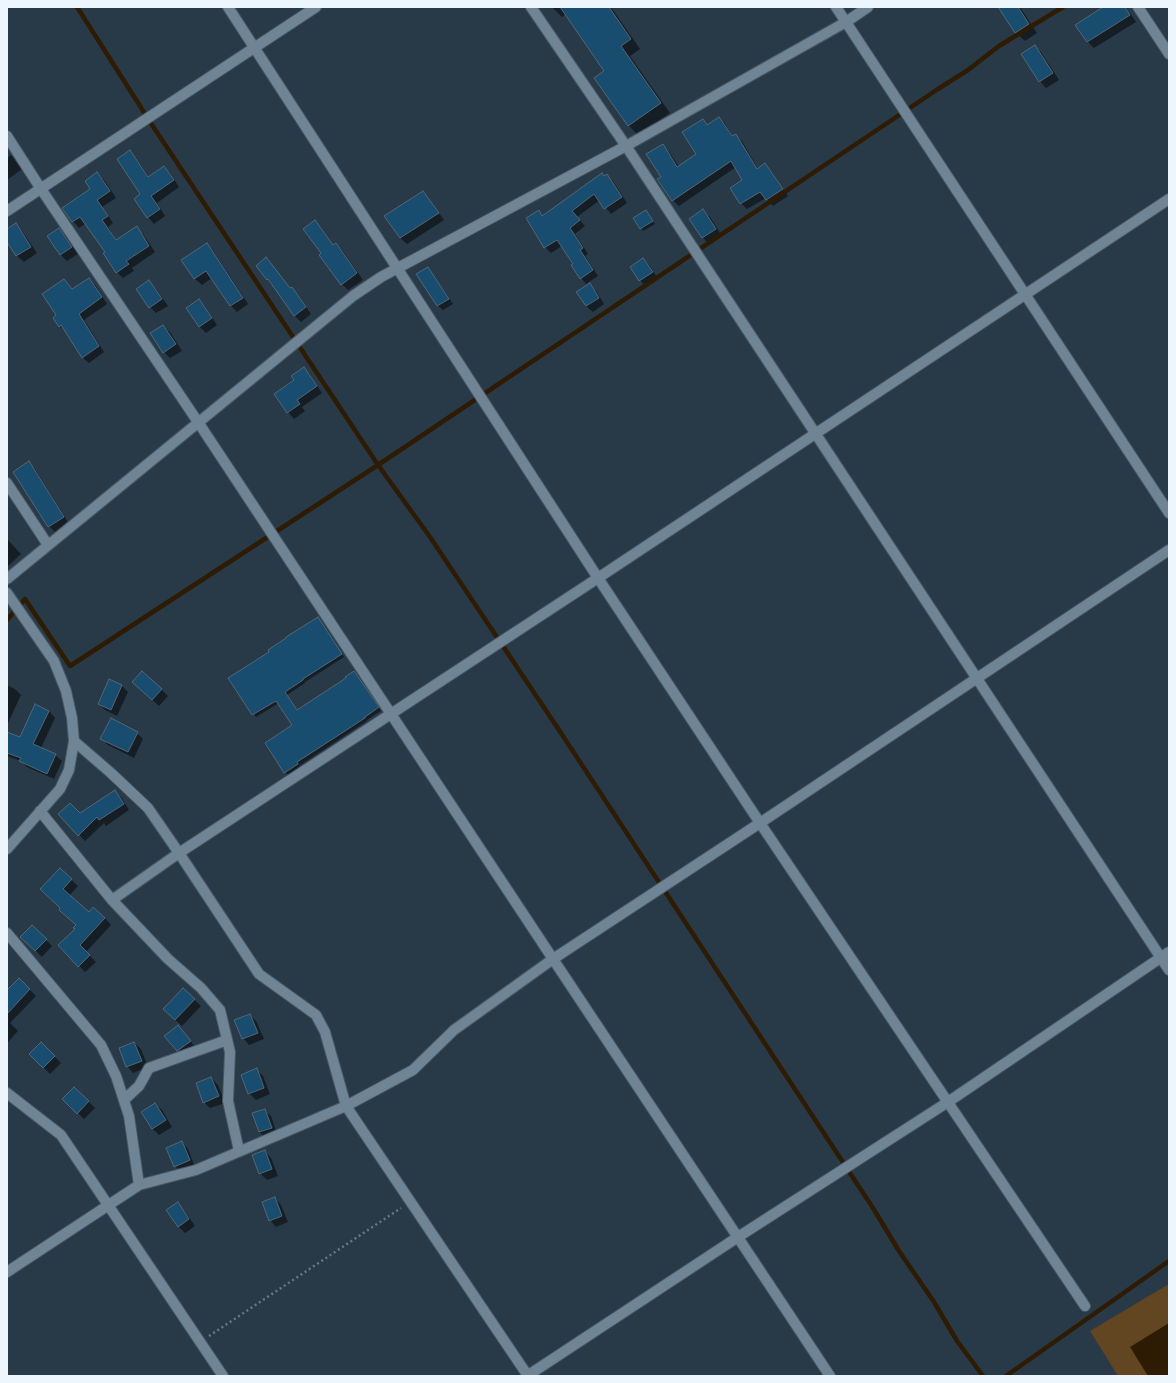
<!DOCTYPE html>
<html>
<head>
<meta charset="utf-8">
<style>
	body { margin:0 }
	#map { position:relative; width:1176px; height:1383px; overflow:hidden; background:#283947; font-family:Figtree,sans-serif }
	canvas { display:block }
	.frame { position:absolute; inset:0; border:8px solid #eef6fd; pointer-events:none }
</style>
</head>
<body>
<div id="map">
<canvas width="1176" height="1383"></canvas>
<div class="frame"></div>
</div>
<script>
const c = document.querySelector('canvas').getContext('2d');
c.lineJoin = 'round';
function paint(path, color) { c.fillStyle = color; c.fill(path, 'evenodd'); }
const toPath = rows => new Path2D(rows.map(r => 'M' + r).join(''));
function strokePath(path, color, width, dash) { c.strokeStyle = color; c.lineWidth = width; c.lineCap = dash ? 'butt' : 'round'; c.setLineDash(dash || []); c.stroke(path); }
paint(toPath([
	[1169,1284,1169,1376,1118,1376,1090,1331]
]), '#624622');
paint(toPath([
	[1169,1323,1169,1376,1148,1376,1130,1347]
]), '#2e1b03');
paint(toPath([
	[552,7,611,7,640,49,630,56,670,113,638,135,628,125,606,71,566,14,562,17],
	[1000,7,1020,7,1037,33,1025,41,1016,33],
	[1105,7,1126,7,1136,22,1094,48,1088,42,1076,25],
	[1035,46,1041,52,1059,80,1046,88,1040,81,1023,54],
	[719,118,725,124,733,137,736,135,742,141,758,169,765,164,771,171,788,196,773,206,766,198,747,209,741,203,744,181,736,167,679,206,673,200,662,177,662,145,669,152,679,167,697,155,703,120,708,125],
	[130,152,136,158,149,177,164,167,170,173,179,187,157,203,165,216,154,224,148,217],
	[11,155,22,169,7,180,7,158],
	[97,173,104,180,116,198,102,207,113,223,108,227,117,241,136,228,143,234,155,252,132,268,134,271,123,278,117,272,107,252,86,223,79,228,73,221,92,189],
	[607,175,613,181,627,203,611,214,600,200,577,217,585,226,575,234,588,254,585,256,598,276,586,284,581,278,574,264,562,246,551,253,545,247,527,218,538,211,543,216],
	[423,192,429,199,444,220,407,244,400,238],
	[703,211,710,217,722,236,709,244,703,238,691,219],
	[648,214,655,224,643,231,641,228],
	[315,222,321,228,334,246,336,244,342,250,363,280,348,290,342,284,322,254],
	[16,225,22,231,37,253,24,262,17,256,7,240,7,230],
	[59,229,66,236,78,254,67,261,61,255,48,237],
	[207,244,213,251,248,304,237,312,231,306,212,278,202,285,195,279,183,260],
	[266,259,291,289,298,295,311,314,301,322,294,315,274,286,257,266],
	[643,259,650,266,658,279,646,287,640,280],
	[428,268,432,273,453,304,443,310,438,306,418,274],
	[89,279,95,285,107,304,84,320,104,352,89,363,82,357,66,332,60,326,58,316,64,280,73,290],
	[149,281,155,288,168,306,156,313,150,307],
	[589,285,596,291,604,304,593,312,586,306],
	[199,300,205,307,217,325,206,333,199,326],
	[163,326,170,332,182,351,170,358,164,352],
	[304,368,310,375,322,393,302,407,305,411,294,419,288,412,296,381],
	[29,462,35,469,69,524,55,532,49,526],
	[7,539,21,554,7,567],
	[320,621,344,657,305,682,305,683,287,695,298,711,347,678,354,672,381,711,367,720,367,721,299,766,300,767,288,775,285,772,293,726,279,703,256,717,229,678],
	[110,681,122,686,128,692,117,716,105,710,99,704],
	[7,685,15,689,21,695,7,725],
	[140,689,161,689,168,696,159,706],
	[49,711,55,718,41,748,55,755,62,761,54,779,27,767,21,761,7,756,7,733,20,738],
	[137,733,143,739,134,758,108,745,102,739],
	[114,791,121,797,129,810,106,826,104,823,85,841,59,814,80,815],
	[60,869,78,886,69,896,89,913,105,918,111,925,86,952,96,962,85,972,59,945,76,930,77,925,66,916],
	[32,926,52,946,42,957,22,937],
	[19,979,36,996,10,1023,18,1031,8,1042,7,991],
	[183,989,201,1006,182,1026,170,1015],
	[250,1015,256,1021,264,1039,249,1045,243,1038],
	[184,1033,196,1048,184,1057,177,1050],
	[41,1043,61,1063,50,1074,30,1054],
	[134,1043,141,1049,148,1067,133,1073,127,1066],
	[256,1069,263,1076,270,1094,256,1100,249,1093],
	[211,1078,218,1085,225,1103,210,1108,204,1102],
	[74,1088,95,1108,84,1119,64,1099],
	[155,1104,162,1110,172,1127,159,1135,153,1129,142,1112],
	[264,1110,271,1116,277,1134,266,1138,259,1132],
	[182,1142,188,1149,195,1167,181,1172,175,1166],
	[265,1151,271,1158,278,1176,267,1180,260,1173],
	[275,1198,281,1205,288,1222,276,1227,270,1220],
	[178,1204,184,1210,195,1226,185,1233,178,1226]
]), '#0007');
strokePath(toPath([
	[77,7,154,128,301,349,378,465,430,537,559,730,873,1208,899,1251,934,1302,957,1341,983,1376],
	[7,620,25,599,70,666,378,465,938,89,968,70,999,46,1063,7],
	[1006,1376,1169,1261]
]), '#2e1b03', 4.5);
const building = toPath([
	[560,7,609,7,631,39,621,46,661,103,628,126,594,78,604,71,560,7],
	[998,7,1018,7,1029,24,1015,33,998,7],
	[1103,7,1125,7,1130,15,1087,42,1075,25,1103,7],
	[1035,45,1053,73,1039,82,1021,54,1035,45],
	[719,117,732,136,736,134,757,169,765,163,783,189,766,200,760,192,740,204,730,188,742,180,731,161,672,201,657,179,661,177,646,154,663,144,677,167,696,154,682,132,703,119,707,125,719,117],
	[130,150,148,177,164,166,174,180,151,196,160,209,147,218,134,199,140,194,117,159,130,150],
	[97,172,110,191,97,200,108,216,102,220,116,240,137,226,149,246,126,261,129,264,116,273,103,253,105,252,80,217,72,222,62,208,90,189,85,181,97,172],
	[602,173,604,176,607,174,622,197,604,209,594,194,572,211,580,220,570,228,583,248,580,250,593,270,580,279,571,265,573,264,557,240,544,248,526,218,539,210,542,216,602,173],
	[423,191,439,213,400,238,384,216,423,191],
	[703,209,716,229,702,238,689,219,703,209],
	[646,210,653,221,640,229,633,218,646,210],
	[315,220,333,245,336,243,357,273,341,285,319,255,321,253,303,229,315,220],
	[16,223,31,247,16,256,7,242,7,229,16,223],
	[59,228,72,247,60,255,47,236,59,228],
	[207,243,243,298,230,306,206,271,194,279,181,260,207,243],
	[266,257,290,288,292,287,306,307,294,316,268,279,267,280,256,266,266,257],
	[643,258,653,272,639,281,630,267,643,258],
	[428,267,449,299,437,306,416,274,428,267],
	[89,278,102,297,79,314,99,346,82,358,61,325,59,327,53,318,56,315,42,294,64,279,72,289,89,278],
	[149,280,162,299,149,308,136,289,149,280],
	[590,283,599,298,586,306,576,292,590,283],
	[199,299,212,318,199,327,186,308,199,299],
	[163,325,176,344,163,353,150,333,163,325],
	[304,367,317,386,297,400,300,404,287,413,274,394,294,380,291,376,304,367],
	[29,461,64,517,48,527,13,472,29,461],
	[318,617,342,654,303,679,303,680,285,692,297,710,346,678,345,677,354,671,379,707,365,717,365,718,297,762,298,764,284,773,265,743,292,725,276,701,252,715,228,678,269,652,268,650,286,638,286,637,318,617],
	[142,671,162,689,152,700,132,682,142,671],
	[109,679,122,685,111,710,98,704,109,679],
	[35,704,49,711,33,744,56,754,47,774,19,761,21,758,7,753,7,732,20,737,35,704],
	[111,718,138,732,128,752,100,739,111,718],
	[115,790,124,804,99,820,97,817,78,836,58,814,70,803,80,813,115,790],
	[60,868,72,879,63,889,89,912,93,907,105,918,80,945,90,955,78,967,58,945,75,929,73,928,76,925,59,910,60,908,40,889,60,868],
	[32,925,47,939,35,951,20,937,32,925],
	[19,978,30,989,7,1014,7,990,19,978],
	[183,988,195,999,175,1020,163,1009,183,988],
	[250,1014,258,1033,242,1039,234,1020,250,1014],
	[178,1025,191,1041,177,1051,164,1036,178,1025],
	[41,1042,55,1056,43,1068,29,1054,41,1042],
	[134,1042,142,1061,126,1067,119,1048,134,1042],
	[257,1068,264,1088,248,1094,241,1075,257,1068],
	[211,1077,219,1096,203,1103,196,1083,211,1077],
	[74,1087,89,1101,77,1114,62,1099,74,1087],
	[155,1103,166,1120,152,1129,141,1112,155,1103],
	[265,1109,272,1128,259,1132,252,1113,265,1109],
	[182,1141,190,1160,174,1167,166,1148,182,1141],
	[265,1150,272,1169,259,1174,252,1155,265,1150],
	[275,1197,282,1216,269,1221,262,1202,275,1197],
	[178,1202,189,1219,178,1227,166,1210,178,1202]
]);
paint(building, '#194d70');
strokePath(building, '#546675', 1);
const minor = toPath([
	[228,7,598,578,760,823,1085,1306],
	[531,7,626,146,1169,970],
	[836,7,1169,513],
	[1138,7,1169,54],
	[7,136,41,189,198,422,553,959,830,1376],
	[7,211,316,7],
	[7,483,48,545],
	[7,579,353,296,381,277,626,146,846,22,868,7],
	[7,593,54,661,66,691,72,718,74,741,69,770,60,789,7,849],
	[74,741,111,773,148,808,179,853,259,974,316,1015,325,1032,346,1106,528,1376],
	[40,811,112,900,168,959,201,988,220,1010,230,1052,228,1101,239,1151],
	[112,900,179,853,598,578,1169,199],
	[7,933,101,1045,116,1076,129,1116,139,1185],
	[7,1093,61,1135,223,1376],
	[124,1100,139,1086,149,1068,227,1040],
	[7,1272,139,1185,196,1170,346,1106,413,1070,454,1030,553,959,760,823,1169,550],
	[527,1376,738,1237,948,1102,1169,952]
]);
strokePath(minor, '#485764', 12);
strokePath(toPath([
	[209,1336,401,1208]
]), '#697783', 2.5, [2, 3]);
strokePath(minor, '#6f8495', 10);
</script>
</body>
</html>
